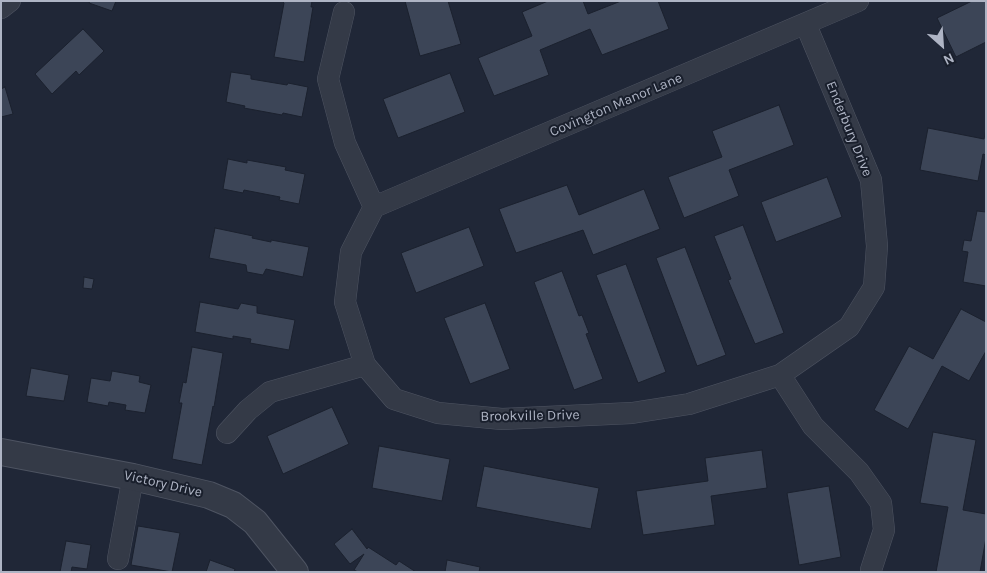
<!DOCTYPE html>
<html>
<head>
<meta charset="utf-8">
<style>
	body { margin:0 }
	#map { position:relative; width:987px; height:573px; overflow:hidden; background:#202737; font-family:Karla,sans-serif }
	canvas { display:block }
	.frame { position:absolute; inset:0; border:2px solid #aeb4c4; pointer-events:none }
	.north { position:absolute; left:917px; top:20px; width:50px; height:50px; -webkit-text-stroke:4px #191f2c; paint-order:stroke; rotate:154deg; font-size:14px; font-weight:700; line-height:20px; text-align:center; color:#aeb4c4 }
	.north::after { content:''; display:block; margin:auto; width:18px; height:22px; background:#aeb4c4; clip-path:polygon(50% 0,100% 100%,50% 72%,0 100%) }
</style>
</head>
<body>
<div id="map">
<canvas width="987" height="573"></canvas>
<div class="frame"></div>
<div class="north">N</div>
</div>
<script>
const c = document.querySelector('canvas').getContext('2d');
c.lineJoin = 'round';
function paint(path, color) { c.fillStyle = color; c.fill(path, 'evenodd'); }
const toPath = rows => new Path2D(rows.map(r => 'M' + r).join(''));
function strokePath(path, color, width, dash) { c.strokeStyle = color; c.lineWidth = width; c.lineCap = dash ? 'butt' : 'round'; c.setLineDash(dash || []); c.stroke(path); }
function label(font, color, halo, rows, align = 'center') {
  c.font = font + ' Karla,sans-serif'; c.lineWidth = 4; c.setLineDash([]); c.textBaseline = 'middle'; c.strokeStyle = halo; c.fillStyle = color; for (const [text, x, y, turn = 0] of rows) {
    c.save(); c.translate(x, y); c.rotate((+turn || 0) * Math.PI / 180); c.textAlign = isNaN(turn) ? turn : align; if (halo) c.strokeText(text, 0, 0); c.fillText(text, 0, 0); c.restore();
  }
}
const building = toPath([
	[90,1,116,1,112,11,89,3,90,1],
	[282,1,312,1,311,7,313,7,304,62,274,57,284,3,282,1],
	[405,1,448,1,461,44,420,56,405,1],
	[548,1,583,1,588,14,621,1,658,1,669,29,602,55,590,29,540,50,549,75,494,96,478,58,532,36,522,12,548,1],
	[972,1,986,1,986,42,956,57,937,18,972,1],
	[83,29,104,51,79,75,76,71,52,94,35,74,83,29],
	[231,72,251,75,251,79,287,85,288,83,308,87,302,117,283,113,282,115,244,108,245,106,226,102,231,72],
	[450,73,465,112,398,138,383,99,450,73],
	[5,87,13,114,1,117,1,89,5,87],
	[779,105,794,145,729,170,739,196,684,218,668,177,722,157,712,131,779,105],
	[928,128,984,139,986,129,986,155,983,154,978,181,920,170,928,128],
	[228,159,247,163,247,160,286,167,285,170,305,174,299,204,279,200,280,197,244,190,243,193,223,189,228,159],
	[827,177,842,217,776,242,761,202,827,177],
	[567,185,579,215,644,189,660,229,593,255,583,230,516,253,499,209,567,185],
	[977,211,986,212,986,286,963,282,968,252,962,251,964,240,971,241,977,211],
	[743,225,784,333,755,344,728,280,731,279,714,236,743,225],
	[469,227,484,266,416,293,401,253,469,227],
	[215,228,253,236,252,238,271,242,271,240,309,247,303,277,266,269,263,275,247,272,246,265,209,258,215,228],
	[685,247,726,355,697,366,656,258,685,247],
	[626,264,666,372,638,383,596,275,626,264],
	[562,271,579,316,582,315,589,333,586,334,603,379,574,390,534,282,562,271],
	[84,277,94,279,92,289,83,288,84,277],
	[200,302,238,309,241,303,257,306,257,313,295,320,289,350,250,343,251,339,233,336,233,339,195,332,200,302],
	[485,303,510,369,470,384,444,318,485,303],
	[961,309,986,322,986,351,969,381,942,366,908,429,874,410,909,346,933,359,961,309],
	[192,347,223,353,214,407,213,406,202,465,172,459,182,403,179,403,183,382,186,383,192,347],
	[31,368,69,375,64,401,26,396,31,368],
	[112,371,140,376,139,382,151,385,145,413,125,410,126,405,109,402,108,406,87,402,91,378,110,381,112,371],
	[332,407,349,444,283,474,267,436,332,407],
	[933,432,976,440,963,510,986,514,986,538,980,572,936,572,948,507,920,503,933,432],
	[379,446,450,459,442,501,372,488,379,446],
	[762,450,767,488,711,496,715,525,643,535,636,491,708,481,705,458,762,450],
	[484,466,599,488,591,529,476,507,484,466],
	[829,486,841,557,799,565,787,493,829,486],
	[138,526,180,533,172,572,131,565,138,526],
	[352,529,367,549,368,547,396,565,399,561,416,572,358,572,354,570,364,554,350,564,334,544,352,529],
	[66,541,91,545,87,569,72,567,71,572,60,572,66,541],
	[210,560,235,569,234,572,206,572,210,560],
	[447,560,480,567,479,572,445,572,447,560]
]);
paint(building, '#3c4557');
strokePath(building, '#1b212e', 1);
const minor = toPath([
	[1,8,10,1],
	[344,12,328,79,345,143,374,207],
	[374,207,351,252,345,302,365,365,394,399,438,413,502,419,632,413,689,404,780,375,849,327,874,287,877,246,871,180,806,25],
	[374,207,858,1],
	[780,375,813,426,859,472,881,503,884,530,871,570],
	[227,433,248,410,270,392,365,365],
	[118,559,133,477]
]);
const tertiary = toPath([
	[1,452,133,477,209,495,233,505,255,522,295,572]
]);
strokePath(minor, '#4e5462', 22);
strokePath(tertiary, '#4e5462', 28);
strokePath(minor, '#343a47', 21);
strokePath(tertiary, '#343a47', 26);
label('14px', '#aeb4c4', '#191f2c', [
	["Covington Manor Lane",616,105,-23],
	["Enderbury Drive",849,129,68],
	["Brookville Drive",530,416,-1],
	["Victory Drive",163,484,13]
]);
</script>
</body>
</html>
